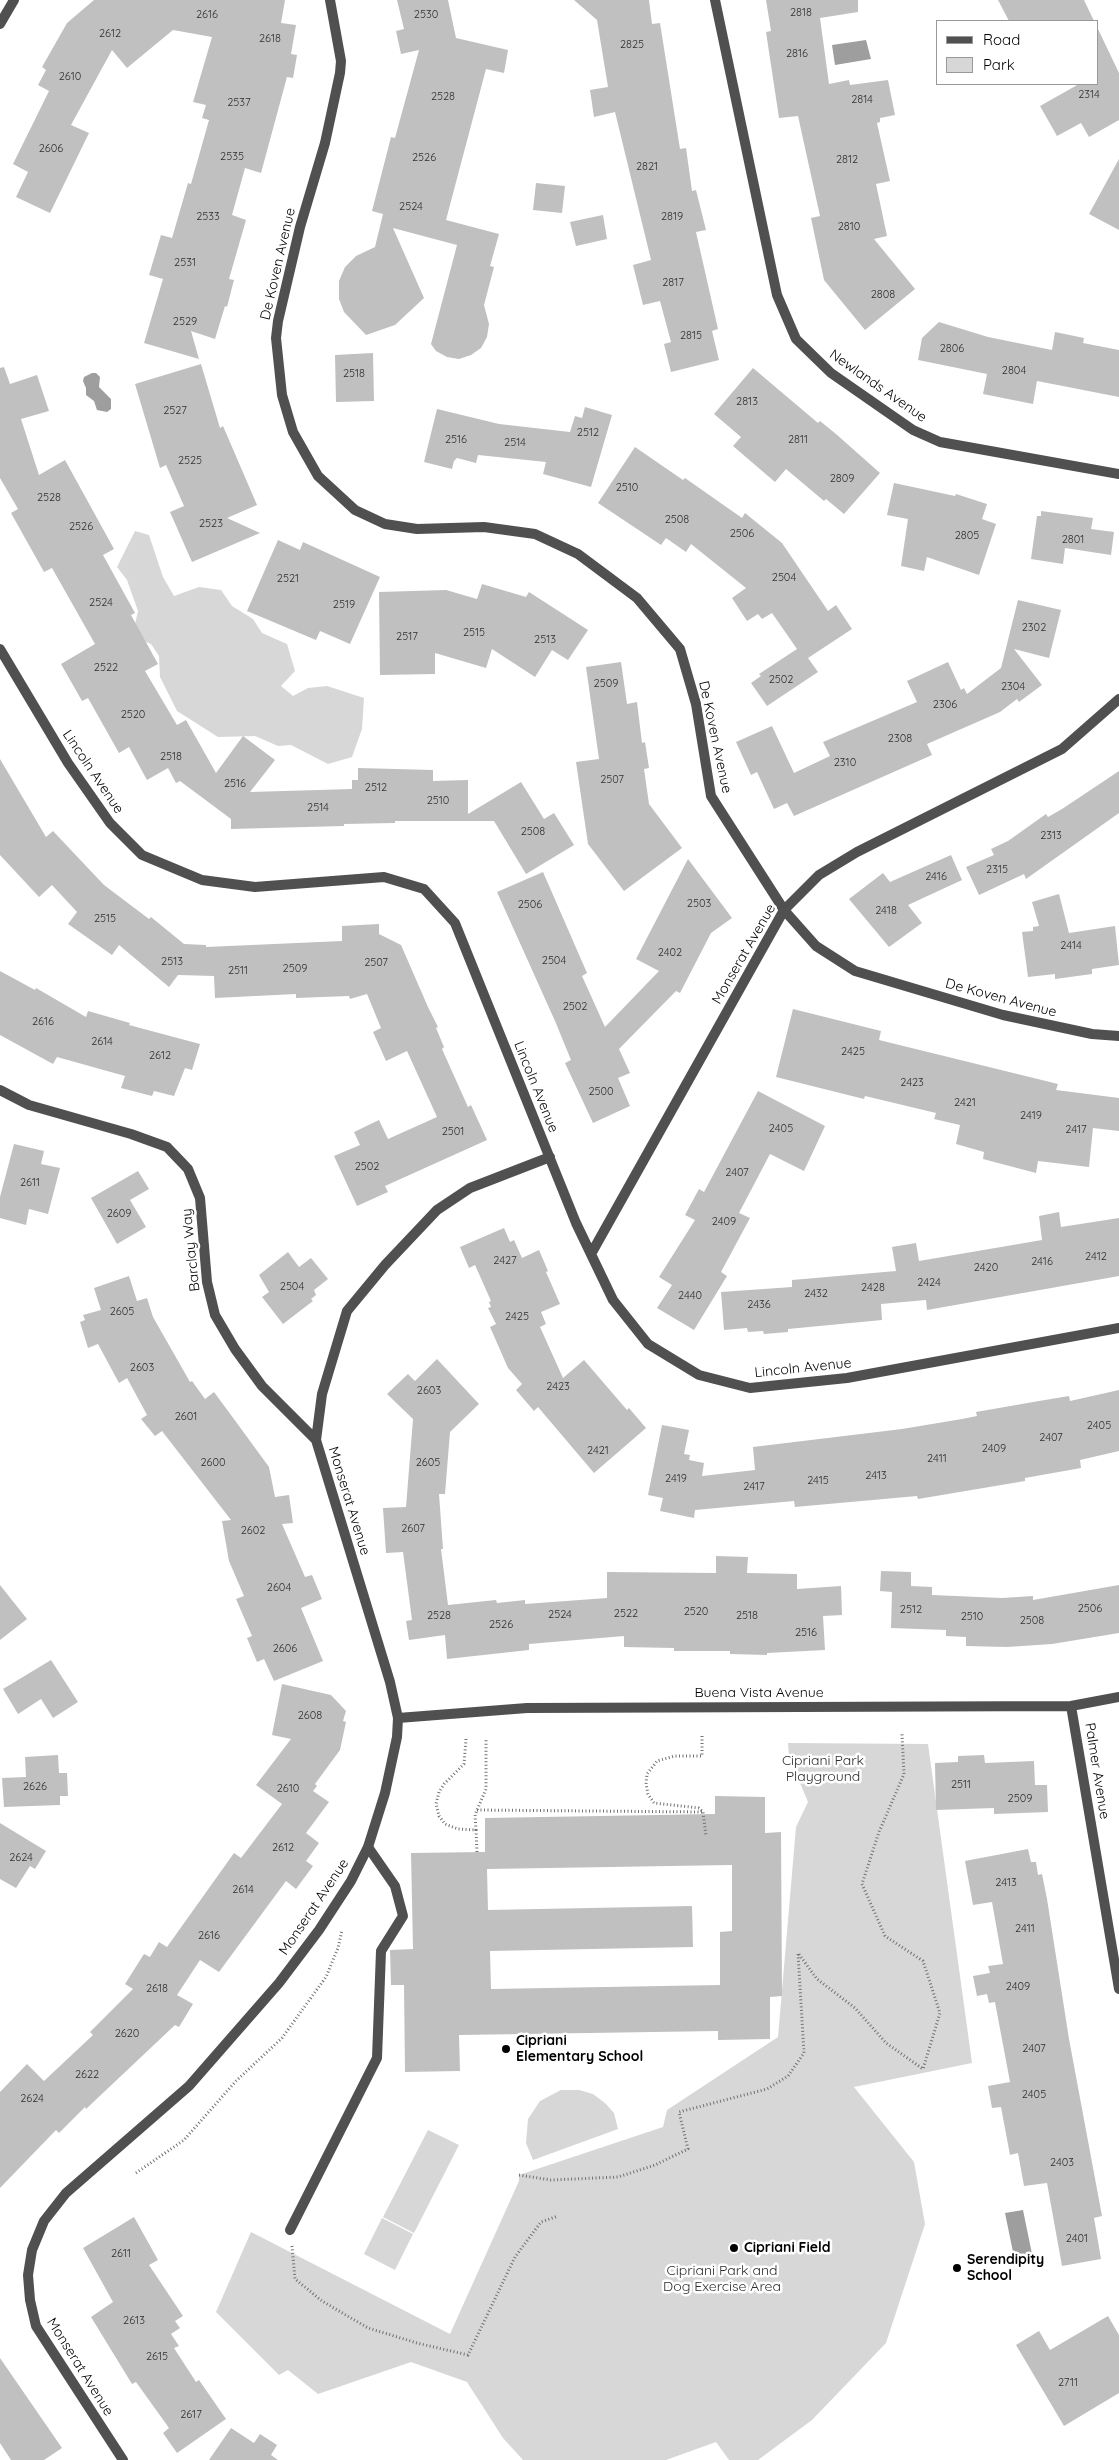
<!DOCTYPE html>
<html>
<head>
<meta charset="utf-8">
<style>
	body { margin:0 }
	#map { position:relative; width:1119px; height:2460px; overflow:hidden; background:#fff; font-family:Quicksand,sans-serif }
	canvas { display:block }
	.legend { position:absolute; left:936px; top:20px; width:162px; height:65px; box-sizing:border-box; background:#fff; border:1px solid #999; margin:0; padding:6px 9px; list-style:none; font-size:15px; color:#000 }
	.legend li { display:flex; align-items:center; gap:10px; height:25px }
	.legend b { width:25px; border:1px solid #999 }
</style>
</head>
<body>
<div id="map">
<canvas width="1119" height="2460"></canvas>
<ul class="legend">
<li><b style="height:6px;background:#505050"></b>Road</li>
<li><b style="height:14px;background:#d7d7d7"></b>Park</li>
</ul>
</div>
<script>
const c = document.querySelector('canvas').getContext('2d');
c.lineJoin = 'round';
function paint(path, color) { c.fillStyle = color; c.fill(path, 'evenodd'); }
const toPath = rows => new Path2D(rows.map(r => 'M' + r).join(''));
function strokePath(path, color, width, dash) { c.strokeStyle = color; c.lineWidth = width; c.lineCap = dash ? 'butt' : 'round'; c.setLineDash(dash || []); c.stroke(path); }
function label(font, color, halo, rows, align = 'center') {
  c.font = font + ' Quicksand,sans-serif'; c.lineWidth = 5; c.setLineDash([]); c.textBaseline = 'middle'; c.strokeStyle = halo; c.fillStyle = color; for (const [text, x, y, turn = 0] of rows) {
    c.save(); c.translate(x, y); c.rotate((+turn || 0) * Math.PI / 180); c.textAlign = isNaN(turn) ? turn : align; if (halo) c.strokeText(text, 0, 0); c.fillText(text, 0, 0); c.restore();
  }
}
paint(toPath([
	[135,531,149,535,163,577,174,596,199,587,221,590,232,606,253,619,262,633,287,644,295,671,281,686,293,696,308,688,327,686,364,698,362,729,352,757,328,764,291,745,278,746,255,736,218,737,177,711,160,677,159,656,151,644,141,640,133,633,138,611,127,580,117,567],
	[788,1743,928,1744,972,2063,854,2087,914,2162,925,2224,886,2343,812,2420,758,2460,729,2460,716,2442,666,2460,523,2460,503,2438,467,2382,411,2362,318,2394,288,2370,279,2375,216,2312,251,2232,450,2334,519,2181,519,2175,663,2127,667,2110,778,2037,796,1827,808,1802,789,1757],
	[561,2090,579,2090,593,2094,605,2103,614,2113,618,2129,533,2160,526,2143,528,2119,540,2101],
	[428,2130,459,2145,414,2233,383,2217],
	[382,2218,413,2234,395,2270,364,2254]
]), '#d7d7d7');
paint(toPath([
	[866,40,871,59,835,65,832,45],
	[92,373,96,373,100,377,99,387,111,399,111,409,107,412,97,410,94,401,86,395,86,388,83,381,84,377],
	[1023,2210,1032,2254,1014,2257,1005,2213]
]), '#9e9e9e');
paint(toPath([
	[94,0,285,0,281,23,296,25,291,54,297,55,293,78,287,77,261,173,245,168,232,215,246,220,229,279,234,280,227,307,225,306,215,339,191,331,199,359,144,343,163,279,149,275,161,235,172,238,188,183,191,184,209,120,202,118,206,105,193,102,212,37,173,30,127,68,112,50,71,125,89,133,50,213,16,197,28,172,13,164,49,91,38,85,46,70,42,67,67,23],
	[397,0,448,0,456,38,508,50,504,73,486,69,446,220,499,234,490,266,494,267,484,305,489,324,487,337,481,348,471,355,459,359,447,357,436,351,431,344,457,245,393,228,424,298,395,325,366,335,344,312,339,299,339,281,345,267,356,256,375,247,383,214,372,211,391,137,395,138,419,50,401,54,396,31,404,29],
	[574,0,649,0,652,24,660,23,680,149,686,148,692,191,696,190,706,230,696,232,718,329,712,331,719,360,671,372,664,344,671,342,660,301,643,305,633,265,651,260,615,112,594,117,590,90,608,87,597,20],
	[766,0,858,0,858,12,820,18,829,84,849,80,850,85,888,80,895,115,880,118,880,122,877,123,890,181,876,184,887,236,874,239,915,289,865,330,824,280,811,218,820,216,798,116,779,118,766,32,771,31],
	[998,0,1084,0,1094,21,1009,21],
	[1098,29,1119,73,1119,120,1089,137,1081,123,1057,136,1040,106,1079,84,1098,84],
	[1119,159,1119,230,1089,214],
	[536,183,565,186,562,213,533,210],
	[603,215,607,239,576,246,570,222],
	[939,322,988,337,1052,350,1055,332,1084,338,1083,343,1119,350,1119,397,1037,381,1033,404,983,394,987,374,918,360,922,338],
	[373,353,374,401,336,402,335,355],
	[201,364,220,428,223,426,257,505,227,518,260,533,192,562,170,512,184,506,166,465,160,468,135,384],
	[4,367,10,384,37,375,49,411,21,419,39,475,65,460,114,549,103,555,135,613,131,615,158,664,145,671,177,725,186,720,216,773,243,736,275,760,250,792,352,789,352,780,358,780,358,768,433,770,433,781,468,780,468,814,521,782,544,819,554,813,574,845,526,874,494,821,395,821,395,823,344,824,344,826,231,829,231,819,180,781,176,783,168,768,147,780,129,747,119,753,88,698,82,701,61,664,95,644,52,568,44,572,11,513,18,509,0,478,0,368],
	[753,368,818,423,820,421,836,434,880,473,844,514,826,499,824,501,786,469,775,482,733,446,741,437,714,414],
	[585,407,612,415,591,487,543,474,546,462,478,455,476,463,457,458,454,461,452,469,424,462,437,409,499,424,570,432,575,416,582,418],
	[635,447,683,480,685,478,742,518,745,513,782,543,828,611,836,605,852,629,808,658,818,672,767,706,751,683,761,676,759,674,797,649,772,613,762,619,758,614,747,621,732,598,746,588,691,544,686,552,666,538,661,545,598,503],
	[894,483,955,496,956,494,987,504,982,519,996,524,979,575,927,557,924,571,901,566,908,519,887,515],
	[1041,511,1093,518,1091,529,1114,532,1111,555,1065,548,1063,564,1031,559,1037,516,1041,516],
	[278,540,300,550,303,542,380,577,350,644,320,631,316,640,247,611],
	[482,584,526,597,529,592,588,630,568,660,552,650,535,677,492,649,486,668,435,653,435,674,380,675,379,592,446,590,477,599],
	[1018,600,1061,610,1049,658,1014,649,1042,685,1019,702,1017,699,1000,712,927,744,932,755,794,816,787,803,774,809,757,772,751,775,736,742,772,726,794,773,830,756,823,742,917,702,907,681,948,662,961,690,964,688,967,694,1001,668],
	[621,662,627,704,637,702,642,743,645,742,649,768,644,769,649,804,682,848,624,891,588,844,576,762,599,759,586,667],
	[0,759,46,837,53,831,104,885,149,919,151,917,184,944,206,945,206,947,342,941,342,926,379,924,379,934,401,945,428,1007,438,1027,436,1028,444,1047,442,1049,468,1107,471,1105,487,1140,385,1186,388,1192,357,1206,334,1156,360,1145,354,1132,379,1120,388,1139,437,1117,407,1051,386,1061,373,1032,381,1028,367,994,350,999,349,996,296,998,296,994,215,998,214,976,178,975,169,987,119,945,112,955,68,924,77,912,52,885,39,897,0,855],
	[1119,771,1119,813,1026,879,1024,874,979,895,966,867,994,855,991,849,1008,841,1046,814,1048,817,1062,809],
	[951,855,962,880,908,905,922,923,889,947,849,899,883,873,890,882],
	[688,859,732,918,711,933,680,993,676,991,619,1049,630,1073,618,1078,630,1106,593,1123,565,1063,571,1060,555,1021,497,892,543,872,587,973,582,976,605,1027,659,971,636,959],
	[1059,894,1069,933,1115,926,1119,965,1092,969,1092,974,1055,979,1055,974,1028,977,1022,932,1033,931,1033,927,1039,926,1032,902],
	[0,971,35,990,36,988,86,1017,88,1011,130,1023,129,1025,200,1044,192,1070,185,1068,174,1096,154,1091,152,1096,121,1088,125,1076,57,1057,53,1064,0,1035],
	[793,1009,881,1031,879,1040,1058,1084,1056,1090,1119,1098,1119,1131,1093,1128,1089,1167,1038,1161,1036,1173,983,1159,984,1152,956,1144,960,1125,934,1119,936,1113,865,1096,864,1099,776,1077],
	[758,1091,825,1126,804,1171,770,1154,739,1213,750,1218,721,1272,727,1276,694,1330,657,1308,672,1285,659,1277,695,1220,685,1215,699,1189,704,1192],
	[14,1144,44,1151,41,1164,60,1168,48,1214,29,1209,26,1225,0,1218,0,1197],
	[138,1171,149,1189,130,1200,146,1227,117,1244,91,1198],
	[1059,1212,1061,1227,1119,1218,1119,1276,927,1310,926,1300,881,1304,882,1320,788,1329,788,1332,764,1334,763,1331,748,1332,747,1328,724,1330,721,1292,792,1287,792,1280,896,1271,892,1247,916,1243,919,1261,1042,1240,1039,1216],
	[504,1228,510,1242,514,1240,522,1258,539,1250,548,1271,546,1272,560,1304,541,1312,546,1324,540,1327,563,1378,584,1360,627,1410,629,1408,646,1428,594,1473,538,1407,534,1411,516,1390,522,1384,508,1368,490,1327,496,1324,488,1308,491,1307,489,1302,491,1301,475,1265,469,1268,460,1247],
	[288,1252,299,1267,311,1258,328,1279,314,1290,316,1295,311,1299,313,1301,283,1324,262,1297,269,1292,259,1275],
	[129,1276,137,1301,147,1298,153,1317,190,1382,192,1381,205,1399,214,1392,231,1415,269,1467,275,1497,289,1495,293,1523,282,1524,305,1577,312,1575,322,1599,301,1608,323,1661,274,1681,264,1659,257,1662,247,1638,252,1636,236,1599,244,1596,229,1561,222,1521,231,1520,162,1431,155,1436,141,1419,147,1415,127,1378,119,1383,98,1344,88,1348,80,1322,85,1320,83,1315,101,1310,94,1288],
	[437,1359,479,1404,450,1432,445,1494,439,1494,443,1549,441,1549,448,1605,496,1600,497,1603,525,1600,525,1604,607,1598,607,1572,716,1573,716,1556,748,1557,747,1573,797,1574,797,1589,841,1586,842,1615,823,1616,825,1650,767,1653,767,1655,730,1654,730,1651,674,1651,674,1648,624,1647,624,1636,529,1644,529,1650,447,1659,445,1635,409,1640,406,1621,412,1620,403,1552,386,1553,383,1508,406,1507,413,1419,387,1394,408,1374,415,1381],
	[1119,1390,1119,1451,1080,1460,1081,1468,1025,1478,1025,1481,918,1499,917,1496,795,1507,794,1501,695,1510,694,1518,660,1511,663,1498,648,1495,662,1425,689,1430,684,1454,690,1455,689,1460,704,1463,702,1476,755,1470,753,1447,902,1429,962,1419,977,1416,976,1412,1039,1401,1069,1396,1070,1401],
	[881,1571,911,1572,911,1586,932,1587,932,1595,1002,1598,1033,1596,1033,1600,1119,1585,1119,1633,1052,1644,1007,1647,966,1646,966,1637,946,1636,946,1630,891,1628,892,1592,880,1591],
	[0,1585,27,1619,0,1640],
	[51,1660,78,1702,53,1718,41,1699,18,1714,3,1689],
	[282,1684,331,1695,346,1711,343,1721,346,1722,340,1750,315,1784,317,1786,313,1791,329,1802,306,1833,319,1843,306,1861,313,1866,296,1889,286,1881,219,1972,200,1960,177,1995,193,2004,179,2027,175,2025,86,2109,85,2107,59,2133,56,2130,0,2188,0,2092,27,2064,44,2081,93,2035,90,2032,133,1989,125,1984,144,1954,150,1957,159,1942,167,1947,234,1853,241,1858,282,1804,256,1785,291,1739,272,1735],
	[58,1755,59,1773,67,1773,68,1796,60,1796,60,1805,4,1807,2,1778,26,1777,25,1757],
	[984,1755,985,1763,1034,1761,1035,1785,1047,1785,1048,1812,994,1814,994,1808,936,1810,935,1763,958,1762,958,1756],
	[715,1796,765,1797,765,1833,781,1832,782,1996,770,1997,770,2039,718,2040,718,2031,459,2035,460,2071,405,2072,404,1985,391,1985,390,1950,413,1949,411,1853,485,1852,485,1818,715,1814],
	[732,1865,732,1931,720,1932,720,1985,491,1989,490,1951,693,1947,692,1906,488,1910,487,1869],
	[0,1823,46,1851,35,1869,30,1866,16,1888,0,1879],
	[1028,1849,1031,1862,1036,1862,1038,1875,1042,1874,1047,1899,1069,2039,1102,2216,1094,2218,1101,2259,1062,2266,1047,2183,1024,2186,1018,2153,1010,2155,1001,2107,992,2108,988,2086,1010,2082,995,2002,989,2003,987,1994,977,1996,973,1976,990,1973,988,1966,1003,1964,992,1902,973,1905,965,1861],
	[134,2217,158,2260,149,2265,183,2316,175,2321,180,2328,171,2334,179,2346,174,2348,196,2382,199,2380,226,2419,177,2453,163,2433,169,2428,136,2382,132,2384,91,2317,113,2302,83,2248],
	[1108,2316,1119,2335,1119,2393,1064,2426,1016,2345,1039,2331,1050,2350],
	[0,2358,62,2448,44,2460,11,2460,0,2443],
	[231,2428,254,2443,260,2434,277,2445,271,2455,278,2460,209,2460]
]), '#c0c0c0');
strokePath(toPath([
	[702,1736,702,1756,675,1756,657,1761,647,1774,646,1784,648,1794,654,1803,699,1808,703,1812,706,1836],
	[466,1739,464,1764,444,1784,439,1792,436,1804,439,1816,445,1824,458,1829,476,1830,475,1815,486,1789,486,1738],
	[477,1810,703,1812],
	[476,1830,477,1852],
	[136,2173,184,2140,236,2081,282,2038,326,1977,338,1948,342,1930],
	[519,2175,551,2180,618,2177,655,2165,688,2149,679,2112,767,2089,788,2076,804,2053,798,1953,817,1979,855,2008,886,2043,923,2069,940,2013,923,1961,885,1936,862,1884,879,1832,904,1774,902,1734],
	[292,2246,295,2279,322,2301,368,2328,417,2343,468,2355,515,2257,541,2222,558,2216]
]), '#727272', 3, [1, 2.5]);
strokePath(toPath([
	[290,2230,377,2058,381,1951,403,1916,395,1886,368,1847]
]), '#505050', 10);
strokePath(toPath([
	[330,0,341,61,340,73,325,143,300,227,278,321,276,338,282,395,293,432,318,476,355,510,385,524,417,529,484,527,535,534,578,554,637,598,680,649,696,704,711,796,784,910,816,946,855,971,1003,1015,1092,1034,1119,1036],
	[715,0,777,295,796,339,831,373,913,430,940,442,1119,474],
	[0,24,14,0],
	[0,649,68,763,110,823,142,855,202,880,255,887,384,877,424,889,455,923,576,1223,613,1300,648,1344,699,1375,750,1388,847,1378,1119,1328],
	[0,1090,29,1105,131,1134,167,1147,188,1169,200,1198,207,1282,215,1315,235,1349,262,1386,316,1440],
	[591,1254,784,910,819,875,857,852,1062,749,1119,699],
	[1071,1706,1119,1989],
	[398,1718,527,1708,1071,1706,1119,1697],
	[123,2460,36,2326,30,2300,28,2275,32,2250,44,2221,66,2193,189,2086,279,1983,319,1930,351,1881,368,1847,385,1793,397,1737,398,1718,390,1682,316,1440,322,1394,347,1311,385,1265,437,1210,470,1188,550,1157]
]), '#505050', 10);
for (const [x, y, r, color] of [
	[506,2049,5,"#000"],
	[734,2248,5,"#000"],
	[957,2268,5,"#000"]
]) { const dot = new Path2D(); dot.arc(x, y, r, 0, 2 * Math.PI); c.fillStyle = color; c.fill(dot); strokePath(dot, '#fff', 2); }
label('11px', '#303030', null, [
	["2818",801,13],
	["2616",207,15],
	["2530",426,15],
	["2612",110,34],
	["2618",270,39],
	["2825",632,45],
	["2816",797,54],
	["2610",70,77],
	["2314",1089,95],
	["2528",443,97],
	["2814",862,100],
	["2537",239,103],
	["2606",51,149],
	["2535",232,157],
	["2526",424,158],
	["2812",847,160],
	["2821",647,167],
	["2524",411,207],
	["2533",208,217],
	["2819",672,217],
	["2810",849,227],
	["2531",185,263],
	["2817",673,283],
	["2808",883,295],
	["2529",185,322],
	["2815",691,336],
	["2806",952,349],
	["2804",1014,371],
	["2518",354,374],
	["2813",747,402],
	["2527",175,411],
	["2512",588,433],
	["2516",456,440],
	["2811",798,440],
	["2514",515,443],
	["2525",190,461],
	["2809",842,479],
	["2510",627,488],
	["2528",49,498],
	["2508",677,520],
	["2523",211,524],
	["2526",81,527],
	["2506",742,534],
	["2805",967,536],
	["2801",1073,540],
	["2504",784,578],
	["2521",288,579],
	["2524",101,603],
	["2519",344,605],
	["2302",1034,628],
	["2515",474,633],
	["2517",407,637],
	["2513",545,640],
	["2522",106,668],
	["2502",781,680],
	["2509",606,684],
	["2304",1013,687],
	["2306",945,705],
	["2520",133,715],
	["2308",900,739],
	["2518",171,757],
	["2310",845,763],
	["2507",612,780],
	["2516",235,784],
	["2512",376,788],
	["2510",438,801],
	["2514",318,808],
	["2508",533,832],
	["2313",1051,836],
	["2315",997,870],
	["2416",936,877],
	["2503",699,904],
	["2506",530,905],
	["2418",886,911],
	["2515",105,919],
	["2414",1071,946],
	["2402",670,953],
	["2504",554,961],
	["2513",172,962],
	["2507",376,963],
	["2509",295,969],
	["2511",238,971],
	["2502",575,1007],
	["2616",43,1022],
	["2614",102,1042],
	["2425",853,1052],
	["2612",160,1056],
	["2423",912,1083],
	["2500",601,1092],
	["2421",965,1103],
	["2419",1031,1116],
	["2405",781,1129],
	["2417",1076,1130],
	["2501",453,1132],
	["2502",367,1167],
	["2407",737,1173],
	["2611",30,1183],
	["2609",119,1214],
	["2409",724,1222],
	["2412",1096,1257],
	["2427",505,1261],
	["2416",1042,1262],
	["2420",986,1268],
	["2424",929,1283],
	["2504",292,1287],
	["2428",873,1288],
	["2432",816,1294],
	["2440",690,1296],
	["2436",759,1305],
	["2605",122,1312],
	["2425",517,1317],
	["2603",142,1368],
	["2423",558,1387],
	["2603",429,1391],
	["2601",186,1417],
	["2405",1099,1426],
	["2407",1051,1438],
	["2409",994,1449],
	["2421",598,1451],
	["2411",937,1459],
	["2600",213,1463],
	["2605",428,1463],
	["2413",876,1476],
	["2419",676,1479],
	["2415",818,1481],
	["2417",754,1487],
	["2607",413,1529],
	["2602",253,1531],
	["2604",279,1588],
	["2506",1090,1609],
	["2512",911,1610],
	["2520",696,1612],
	["2522",626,1614],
	["2524",560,1615],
	["2528",439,1616],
	["2518",747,1616],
	["2510",972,1617],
	["2508",1032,1621],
	["2526",501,1625],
	["2516",806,1633],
	["2606",285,1649],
	["2608",310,1716],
	["2511",961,1785],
	["2626",35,1787],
	["2610",288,1789],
	["2509",1020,1799],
	["2612",283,1848],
	["2624",21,1858],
	["2413",1006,1883],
	["2614",243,1890],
	["2411",1025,1929],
	["2616",209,1936],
	["2409",1018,1987],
	["2618",157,1989],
	["2620",127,2034],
	["2407",1034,2049],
	["2622",87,2075],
	["2405",1034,2095],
	["2624",32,2099],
	["2403",1062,2163],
	["2401",1077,2239],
	["2611",121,2254],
	["2613",134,2321],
	["2615",157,2357],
	["2711",1068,2383],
	["2617",191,2415]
]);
label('14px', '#000', '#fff', [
	["De Koven Avenue",278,264,-77],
	["Newlands Avenue",878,386,35],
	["De Koven Avenue",715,737,78],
	["Lincoln Avenue",93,772,56],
	["Monserat Avenue",744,954,-60],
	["De Koven Avenue",1001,998,15],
	["Lincoln Avenue",536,1087,68],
	["Barclay Way",191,1250,-96],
	["Lincoln Avenue",803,1368,-6],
	["Monserat Avenue",349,1501,73],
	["Buena Vista Avenue",759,1693],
	["Palmer Avenue",1097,1771,81],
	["Monserat Avenue",314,1907,-56],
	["Monserat Avenue",80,2367,58]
]);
label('14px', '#2e2e2e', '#fff', [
	["Cipriani Park",823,1761],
	["Playground",823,1777],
	["Cipriani Park and",722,2271],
	["Dog Exercise Area",722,2287]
]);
label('bold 14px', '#000', '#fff', [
	["Cipriani",516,2041],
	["Elementary School",516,2057],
	["Cipriani Field",744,2248],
	["Serendipity",967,2260],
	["School",967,2276]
], 'left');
</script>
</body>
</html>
